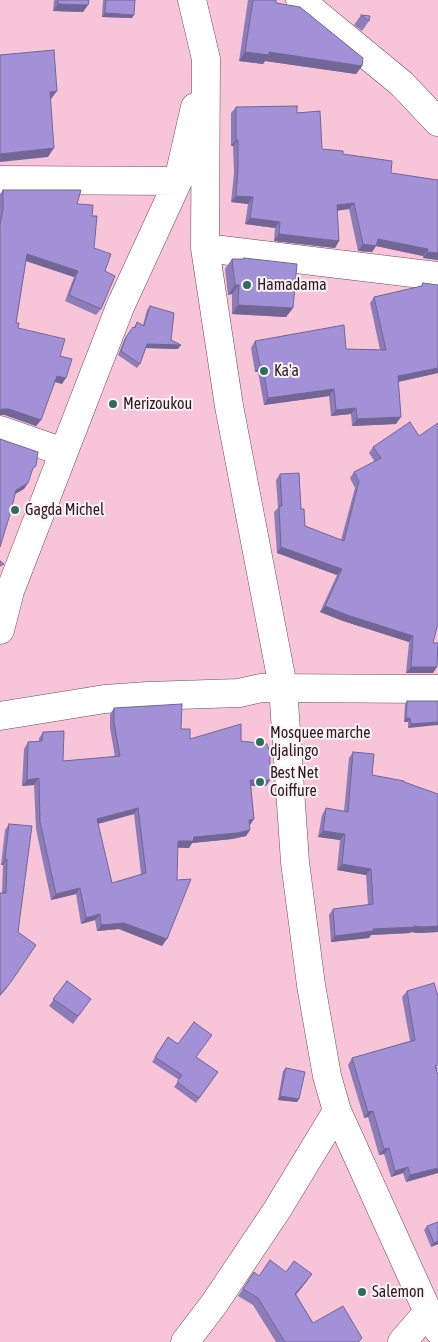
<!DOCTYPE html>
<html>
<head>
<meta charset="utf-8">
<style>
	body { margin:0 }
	canvas { display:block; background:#f7c5d7 }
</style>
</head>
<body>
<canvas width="438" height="1342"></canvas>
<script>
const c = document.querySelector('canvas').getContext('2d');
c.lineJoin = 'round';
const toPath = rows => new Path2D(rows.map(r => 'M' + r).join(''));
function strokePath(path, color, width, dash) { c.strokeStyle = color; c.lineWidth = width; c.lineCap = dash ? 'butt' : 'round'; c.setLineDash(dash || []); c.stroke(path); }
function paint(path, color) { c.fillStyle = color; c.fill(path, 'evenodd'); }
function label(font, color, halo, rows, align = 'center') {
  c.font = font + ' "Asap Condensed",sans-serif'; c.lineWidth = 4; c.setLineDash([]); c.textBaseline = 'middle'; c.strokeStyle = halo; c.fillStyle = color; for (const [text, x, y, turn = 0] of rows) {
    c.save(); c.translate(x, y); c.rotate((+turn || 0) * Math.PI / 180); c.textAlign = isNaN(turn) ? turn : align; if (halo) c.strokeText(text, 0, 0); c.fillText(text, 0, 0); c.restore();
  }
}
const minor = toPath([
	[192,0,206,59,205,248,229,406,283,687,295,862,311,985,327,1076,337,1111,428,1312,438,1330],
	[300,0,402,84,438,122],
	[0,180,178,181],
	[205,248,438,276],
	[0,430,63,452],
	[0,630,10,591,120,307,178,181,195,107],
	[0,716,105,699,148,696,239,693,261,688,438,689],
	[185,1342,214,1304,277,1210,337,1111],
	[402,1342,428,1312]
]);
strokePath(minor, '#714858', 29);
strokePath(minor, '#fff', 28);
paint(toPath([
	[54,0,89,0,83,12,53,11],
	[103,0,135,0,132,18,102,17],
	[248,0,276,0,276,3,362,66,356,74,265,61,263,64,239,61],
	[361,15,369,21,362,31,354,25],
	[236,107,297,113,322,149,343,154,391,173,438,260,423,258,423,256,376,246,372,252,358,251,349,209,337,211,339,241,335,248,274,241,275,228,245,224,248,204,231,202,234,173,233,146,231,146,231,113],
	[3,190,77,204,92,216,94,248,105,271,101,309,96,315,65,301,74,277,26,261,16,323,18,328,60,356,62,384,54,382,41,420,36,426,5,415,0,415,0,194],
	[244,258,293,308,286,317,232,314,232,294,228,295,225,269,232,259,243,259],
	[423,283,438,373,398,382,396,424,352,426,351,414,331,416,329,396,264,405,258,372,255,372,251,348,255,341,346,349,380,350,370,303,374,297,420,287],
	[150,306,171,340,178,349,146,348,140,364,137,368,118,355,124,340,133,327,134,327,137,322,143,325,147,310],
	[410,422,433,643,433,673,406,673,409,642,343,621,320,612,337,575,277,553,274,512,278,508,276,480,280,474,301,509,305,526,341,540,355,488,350,478,354,472,375,462,369,453,373,447],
	[407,701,438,701,408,728,408,722,404,722,405,704],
	[114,708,181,729,190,739,241,741,270,780,266,786,251,786,254,819,249,825,250,830,246,836,232,839,192,843,189,848,177,848,162,946,119,929,97,931,95,920,81,924,76,894,51,900,36,829,34,785,22,786,24,749,28,742,39,741,39,738,43,732,63,761,115,757,110,728,110,714],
	[134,814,141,874,112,883,98,824],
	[353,752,372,775,404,782,438,794,438,932,418,933,411,932,410,933,371,935,369,938,331,942,329,915,333,909,368,905,366,875,337,870,340,840,318,837,322,815,326,808,344,811,349,758],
	[9,824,7,988,0,996,0,893,2,893,3,865,1,865,5,830],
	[67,981,91,999,73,1024,49,1006],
	[407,991,438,1070,437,1070,438,1173,406,1182,403,1173,391,1177,384,1154,379,1155,368,1117,364,1118,348,1065,352,1058,410,1041,402,997],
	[168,1037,218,1072,196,1103,174,1087,179,1080,152,1062],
	[286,1068,299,1099,297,1102,278,1100,283,1071],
	[427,1226,438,1244,431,1247,424,1230],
	[254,1272,259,1276,286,1272,307,1281,296,1294,313,1323,362,1338,359,1342,276,1342,253,1305,238,1296]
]), '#8c7db9');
paint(toPath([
	[58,4,88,5,83,12,53,11],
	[105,13,134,15,132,18,102,17],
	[245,52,269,52,362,66,356,74,265,61,263,64,239,61],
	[57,91,51,99,50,92],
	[236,140,238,140,233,146,231,146],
	[54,148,48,157,0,162,0,154],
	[236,196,253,197,248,204,231,202],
	[354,203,349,209,332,211,337,205],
	[250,218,280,222,275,228,245,224],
	[279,234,339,241,335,248,274,241],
	[378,239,428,249,423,256,376,246,372,252,358,251,363,244],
	[427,252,438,253,438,260,423,258],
	[27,254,78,271,74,277,23,260],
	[235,285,239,285,232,294,228,295],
	[238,305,293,308,286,317,232,314],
	[147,344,181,345,178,349,145,348],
	[263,365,258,372,255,372,260,366],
	[438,368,438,373,393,383,398,376],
	[57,376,66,378,62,384,53,381],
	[334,389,329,396,264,405,268,398],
	[356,408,351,414,331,416,336,410],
	[2,409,9,409,41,420,36,426,5,415,0,415,0,410],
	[401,417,396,424,352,426,357,419],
	[28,483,24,489,12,496,16,490],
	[281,547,342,569,337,575,277,553],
	[325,606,413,636,409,642,343,621,320,612],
	[411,667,437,667,433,673,406,673],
	[406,718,410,718,408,722,404,722],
	[438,722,438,725,408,728,411,724],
	[39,778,34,785,22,786,27,780],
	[250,780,270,780,266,786,246,786],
	[138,808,134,814,93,825,97,819],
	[254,819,250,825,244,826,249,820],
	[250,830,246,836,232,839,192,843,189,848,173,847,178,841,194,837],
	[323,831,345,834,340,840,318,837],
	[5,859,7,859,3,865,1,865],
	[342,864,371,869,366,875,337,870],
	[80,888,76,894,51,900,56,894],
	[100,914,95,920,81,924,86,918],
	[124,923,167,939,162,946,119,929,97,931,101,925],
	[414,926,438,926,438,932,418,933,411,932,410,933,371,935,369,938,331,942,335,936,373,929],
	[280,1096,299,1099,297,1102,278,1100],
	[373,1111,368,1117,364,1118,368,1112],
	[389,1148,384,1154,379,1155,384,1149],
	[408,1167,403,1173,391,1177,395,1171],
	[438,1168,438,1173,406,1182,410,1175],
	[438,1241,438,1244,431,1247,434,1243],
	[312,1274,307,1281,291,1301,295,1294]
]), '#726696');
const building = toPath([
	[58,0,89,0,88,5,58,4,58,0],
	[106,0,135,0,134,15,105,13,106,0],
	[253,0,276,0,276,3,300,7,363,58,362,66,269,52,269,55,245,52,253,0],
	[361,15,370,16,369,21,361,15],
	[54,50,57,91,50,92,54,148,0,154,0,55,54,50],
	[297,106,297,113,320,111,322,149,343,151,343,154,392,161,391,173,438,180,438,253,427,252,428,249,378,239,376,246,363,244,354,203,337,205,339,241,279,234,280,222,250,218,253,197,236,196,238,167,238,140,236,140,236,107,297,106],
	[3,190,81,190,77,204,93,205,92,216,97,216,94,248,111,254,105,271,115,276,101,309,69,295,78,271,27,254,16,323,19,323,18,328,65,339,60,356,72,359,66,378,57,376,41,420,9,409,2,409,0,410,0,225,3,209,3,190],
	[244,258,297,264,293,308,238,305,239,285,235,285,232,259,244,259,244,258],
	[423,283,438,285,438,368,398,376,401,417,357,419,356,408,336,410,334,389,268,398,263,365,260,366,255,341,344,325,346,349,386,350,374,297,422,286,423,283],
	[150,306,174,313,171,340,181,345,147,344,140,364,121,351,126,337,133,327,135,328,137,322,144,326,150,306],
	[410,422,419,436,438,423,438,623,433,643,438,643,437,667,411,667,413,636,347,615,325,606,342,569,281,547,279,506,282,506,280,474,299,473,301,509,304,509,305,526,344,541,359,481,354,472,381,458,373,447,410,422],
	[0,439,38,452,36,466,33,468,28,483,16,490,11,511,0,547,0,439],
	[0,561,4,564,0,566,0,561],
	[407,701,438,701,438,722,411,724,410,718,406,718,407,701],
	[182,704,181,729,190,729,190,739,241,724,241,741,267,744,270,753,270,780,250,780,254,819,249,820,250,830,237,833,194,837,193,841,178,841,177,880,191,879,167,939,124,923,101,925,100,914,86,918,80,888,56,894,40,822,39,778,27,780,28,742,42,741,43,732,64,731,63,761,120,756,114,722,114,708,182,704],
	[138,808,146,873,112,883,97,819,138,808],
	[353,752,374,754,372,775,404,781,404,782,438,794,438,926,423,927,414,926,415,927,373,929,374,931,335,936,333,909,373,904,371,869,342,864,345,834,323,831,326,808,348,812,353,752],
	[9,824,32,826,18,932,36,945,11,982,0,995,0,893,6,893,7,859,5,859,9,824],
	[67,981,91,999,78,1016,53,999,67,981],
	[434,983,438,996,438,1065,435,1066,438,1075,438,1168,410,1175,408,1167,395,1171,389,1148,384,1149,373,1111,368,1112,352,1058,415,1040,407,991,434,983],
	[194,1022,212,1035,196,1057,218,1072,199,1098,177,1082,182,1075,155,1057,168,1037,178,1044,194,1022],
	[286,1068,305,1072,299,1099,280,1096,286,1068],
	[438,1222,438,1241,434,1243,427,1226,438,1222],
	[270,1260,286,1272,294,1261,312,1274,295,1294,313,1323,343,1306,362,1338,358,1342,285,1342,258,1298,243,1289,254,1272,259,1276,270,1260]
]);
paint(building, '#a391d7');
strokePath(building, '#726696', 1);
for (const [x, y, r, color] of [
	[247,285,5,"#2b6d5e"],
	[264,371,5,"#2b6d5e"],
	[113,404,5,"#2b6d5e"],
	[15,510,5,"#2b6d5e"],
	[260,742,5,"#2b6d5e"],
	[260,782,5,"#2b6d5e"],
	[362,1292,5,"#2b6d5e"]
]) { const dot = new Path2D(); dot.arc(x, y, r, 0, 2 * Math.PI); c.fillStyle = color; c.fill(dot); strokePath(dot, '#fef3f7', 2); }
label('16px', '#2b1a20', '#fef3f7', [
	["Hamadama",257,285],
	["Ka'a",274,371],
	["Merizoukou",123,404],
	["Gagda Michel",25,510],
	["Mosquee marche",270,733],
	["djalingo",270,751],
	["Best Net",270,773],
	["Coiffure",270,791],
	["Salemon",372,1292]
], 'left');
</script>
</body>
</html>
